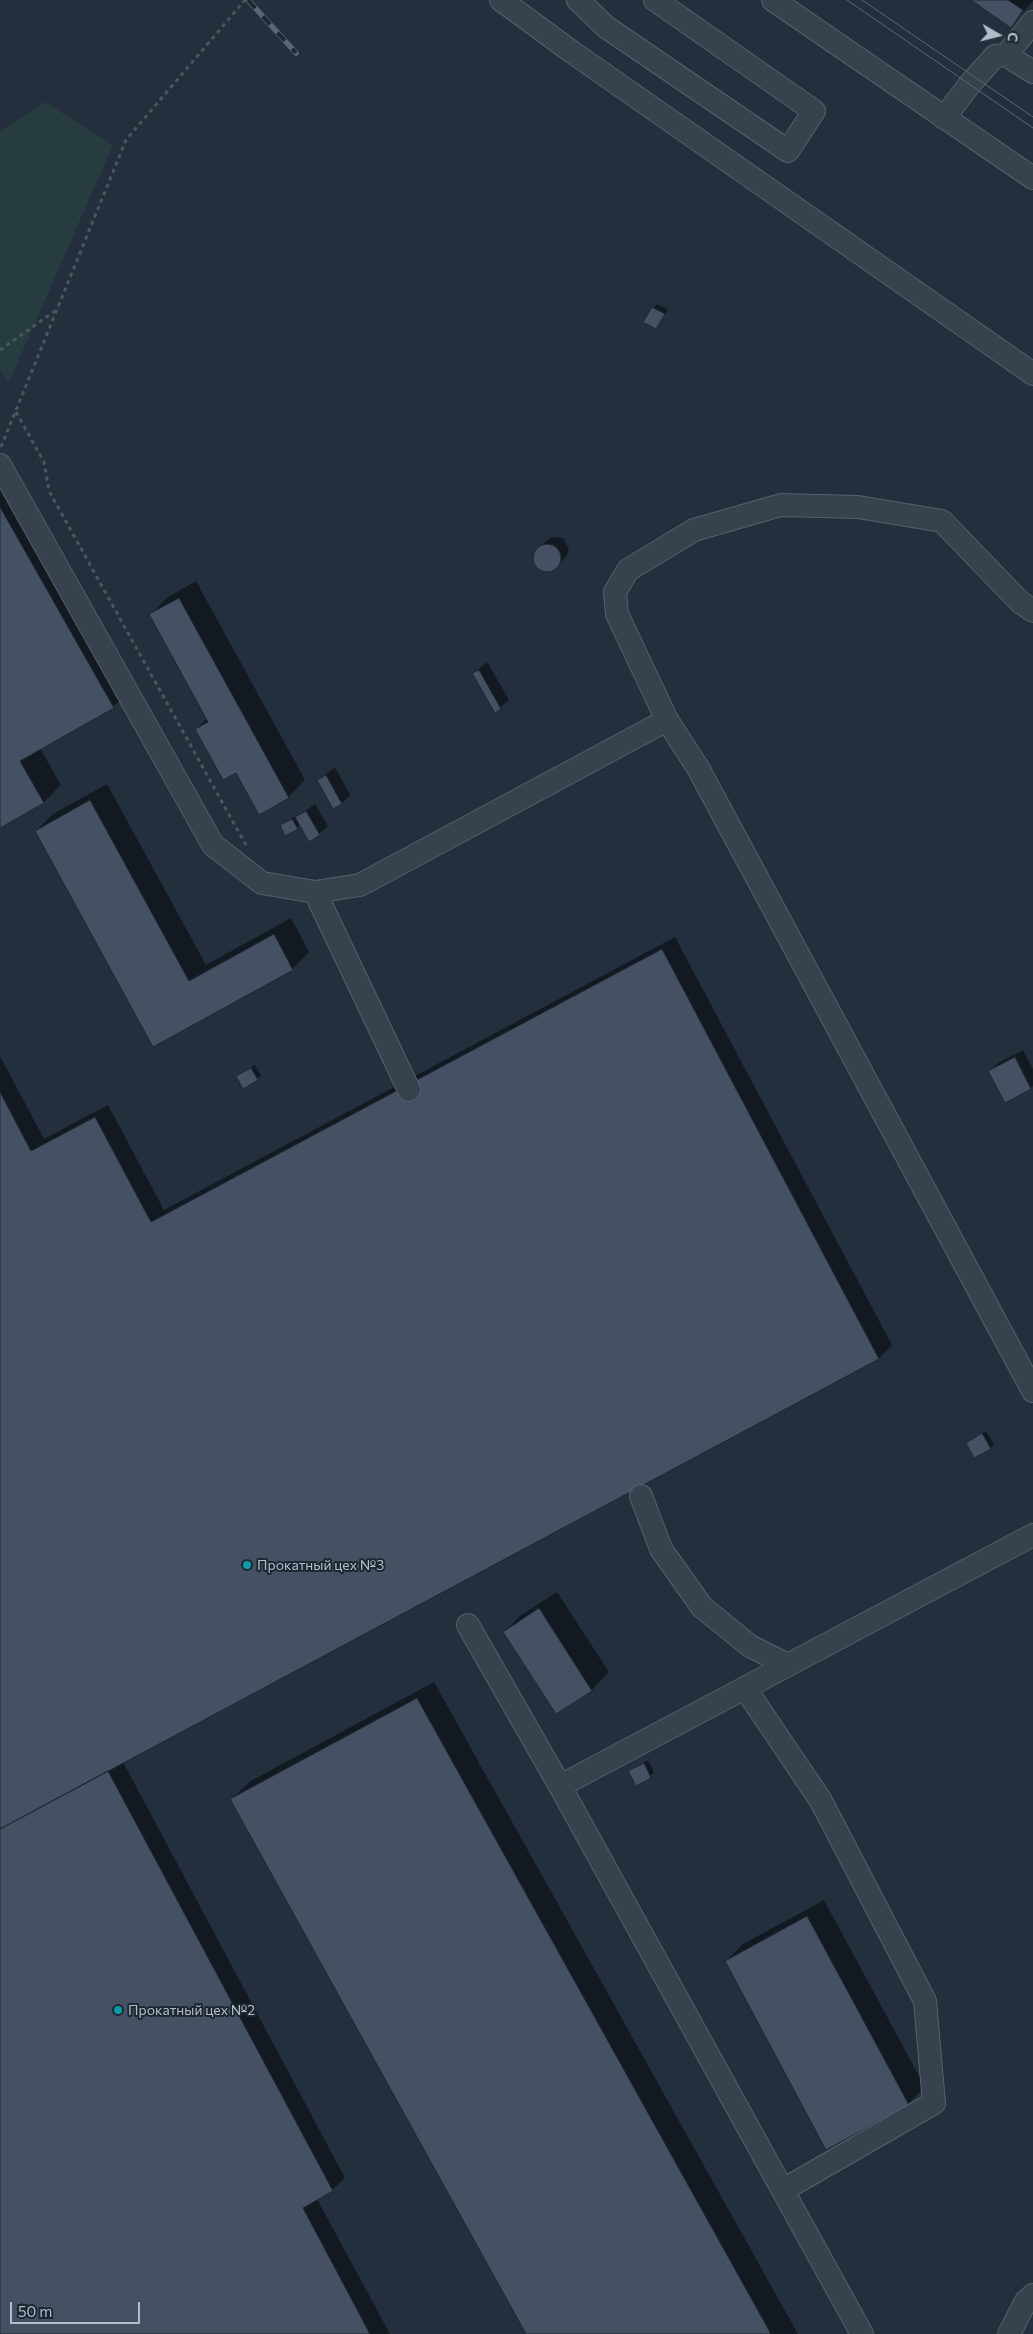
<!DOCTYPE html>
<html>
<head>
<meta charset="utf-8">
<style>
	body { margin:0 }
	#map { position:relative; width:1033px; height:2334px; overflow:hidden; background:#242f3e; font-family:Commissioner,sans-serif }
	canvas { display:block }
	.north { position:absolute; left:973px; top:10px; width:50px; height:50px; -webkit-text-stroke:4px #1d2633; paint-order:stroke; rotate:98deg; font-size:14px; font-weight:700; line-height:20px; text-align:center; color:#b4bcc9 }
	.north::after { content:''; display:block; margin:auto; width:18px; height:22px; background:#b4bcc9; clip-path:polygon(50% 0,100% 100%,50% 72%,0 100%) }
	.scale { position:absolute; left:10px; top:2302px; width:130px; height:22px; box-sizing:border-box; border:2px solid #b4bcc9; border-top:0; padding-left:6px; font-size:15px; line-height:18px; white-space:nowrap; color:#b4bcc9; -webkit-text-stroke:4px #1d2633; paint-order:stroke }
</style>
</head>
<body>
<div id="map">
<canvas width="1033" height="2334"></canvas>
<div class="north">С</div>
<div class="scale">50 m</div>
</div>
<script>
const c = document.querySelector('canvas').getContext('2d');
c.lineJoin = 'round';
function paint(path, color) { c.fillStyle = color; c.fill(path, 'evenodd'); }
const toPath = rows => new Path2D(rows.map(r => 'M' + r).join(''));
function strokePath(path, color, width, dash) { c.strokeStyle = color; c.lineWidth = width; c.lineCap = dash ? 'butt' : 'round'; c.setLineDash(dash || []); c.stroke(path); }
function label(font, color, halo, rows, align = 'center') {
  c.font = font + ' Commissioner,sans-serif'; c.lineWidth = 4; c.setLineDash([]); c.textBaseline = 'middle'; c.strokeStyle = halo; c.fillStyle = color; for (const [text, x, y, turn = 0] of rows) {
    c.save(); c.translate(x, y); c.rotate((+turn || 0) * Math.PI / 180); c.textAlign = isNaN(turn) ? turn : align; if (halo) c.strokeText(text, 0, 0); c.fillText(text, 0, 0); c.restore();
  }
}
paint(toPath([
	[45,102,113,145,9,382,0,370,0,131]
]), '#263c3f');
paint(toPath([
	[973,0,1033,0,1033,1,1010,26],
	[657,304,668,310,656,328,653,308],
	[0,460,130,690,113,707,40,748,61,785,44,802,0,827],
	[551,537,563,538,569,549,566,557,550,571,537,567,534,560,535,551],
	[196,581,305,780,288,797,196,729,208,718,151,614,168,597],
	[487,662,509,700,500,708,474,673],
	[335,767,350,795,342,803,318,780],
	[107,784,206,965,291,918,309,952,292,969,153,1045,36,831,53,814],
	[315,804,328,826,319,834,300,824,297,828,281,826,296,816,297,817],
	[675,937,892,1345,879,1358,123,1762,345,2178,332,2190,317,2199,390,2334,0,2334,0,1056,44,1139,108,1105,164,1210],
	[1023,1050,1033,1069,1033,1086,1030,1088,990,1071,998,1063],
	[255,1065,261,1075,257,1079,238,1076],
	[986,1431,994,1444,990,1448,967,1443],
	[557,1592,609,1672,592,1690,556,1712,504,1632,521,1615],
	[434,1682,798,2334,527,2334,231,1800,249,1782],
	[648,1760,654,1773,636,1784,630,1771],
	[824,1900,925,2087,908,2104,726,1961,743,1944]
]), '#0007');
const building = toPath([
	[971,0,1008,0,1023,10,1011,28,971,0],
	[652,307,665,314,656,329,643,322,652,307],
	[0,507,114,708,20,761,44,803,0,828,0,507],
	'533 558a14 14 0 1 1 28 0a14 14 0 1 1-28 0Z',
	[179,598,289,798,259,815,236,773,223,780,195,729,208,722,149,614,179,598],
	[479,670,501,709,495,713,472,673,479,670],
	[326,775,342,804,333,809,317,780,326,775],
	[90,800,189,981,274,934,293,970,153,1047,35,831,90,800],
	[306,811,320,835,309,842,295,817,306,811],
	[292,819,298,829,285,836,280,825,292,819],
	[662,949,879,1359,0,1829,0,1092,31,1151,95,1117,151,1222,662,949],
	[1015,1057,1031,1089,1005,1103,988,1071,1015,1057],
	[251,1068,258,1080,243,1089,236,1076,251,1068],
	[982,1433,991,1449,974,1458,966,1443,982,1433],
	[539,1608,592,1691,556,1714,503,1632,539,1608],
	[417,1698,771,2334,526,2334,230,1799,417,1698],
	[644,1763,651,1778,636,1786,628,1771,644,1763],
	[108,1771,333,2191,303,2208,370,2334,0,2334,0,1829,108,1771],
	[807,1916,909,2105,826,2150,725,1961,807,1916]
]);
paint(building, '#455162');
strokePath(building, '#1f2835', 1);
const minor = toPath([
	[501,0,572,52,1033,374],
	[578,0,606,27,788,151,814,111,655,0],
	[773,0,1033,178],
	[1006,55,1033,72],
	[944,118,970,84,995,56,1006,55,1033,22],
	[0,465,213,845,262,883,315,892,360,885,667,720],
	[1033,611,1020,602,942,521,858,507,781,505,694,530,628,570,615,592,617,614,667,720,698,768,1033,1391],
	[315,892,409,1090],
	[641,1496,661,1549,702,1607,750,1646,788,1665],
	[468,1625,560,1786,862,2334],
	[745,1688,821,1801,925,2001,934,2103,783,2190],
	[560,1786,1033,1535],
	[1009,2334,1026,2301,1033,2295]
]);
strokePath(minor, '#565f6c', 24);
strokePath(toPath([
	[0,350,59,308],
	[16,412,44,462,49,491,246,845],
	[1,447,126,140,245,0]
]), '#44595c', 3, [4, 4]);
strokePath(minor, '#38414e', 22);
strokePath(toPath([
	[847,0,1033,128],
	[862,0,1033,117]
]), '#5a6575', 1);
const rail = toPath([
	[248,0,296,53]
]);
strokePath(rail, '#5a6575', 5.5);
strokePath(rail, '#1d2633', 4, [11]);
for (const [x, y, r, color] of [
	[247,1565,5,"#0f9aa8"],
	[118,2010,5,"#0f9aa8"]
]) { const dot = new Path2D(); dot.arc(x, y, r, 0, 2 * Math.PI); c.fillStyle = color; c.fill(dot); strokePath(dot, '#1d2633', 2); }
label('14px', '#b4bcc9', '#1d2633', [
	["Прокатный цех №3",257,1565],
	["Прокатный цех №2",128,2010]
], 'left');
</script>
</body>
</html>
